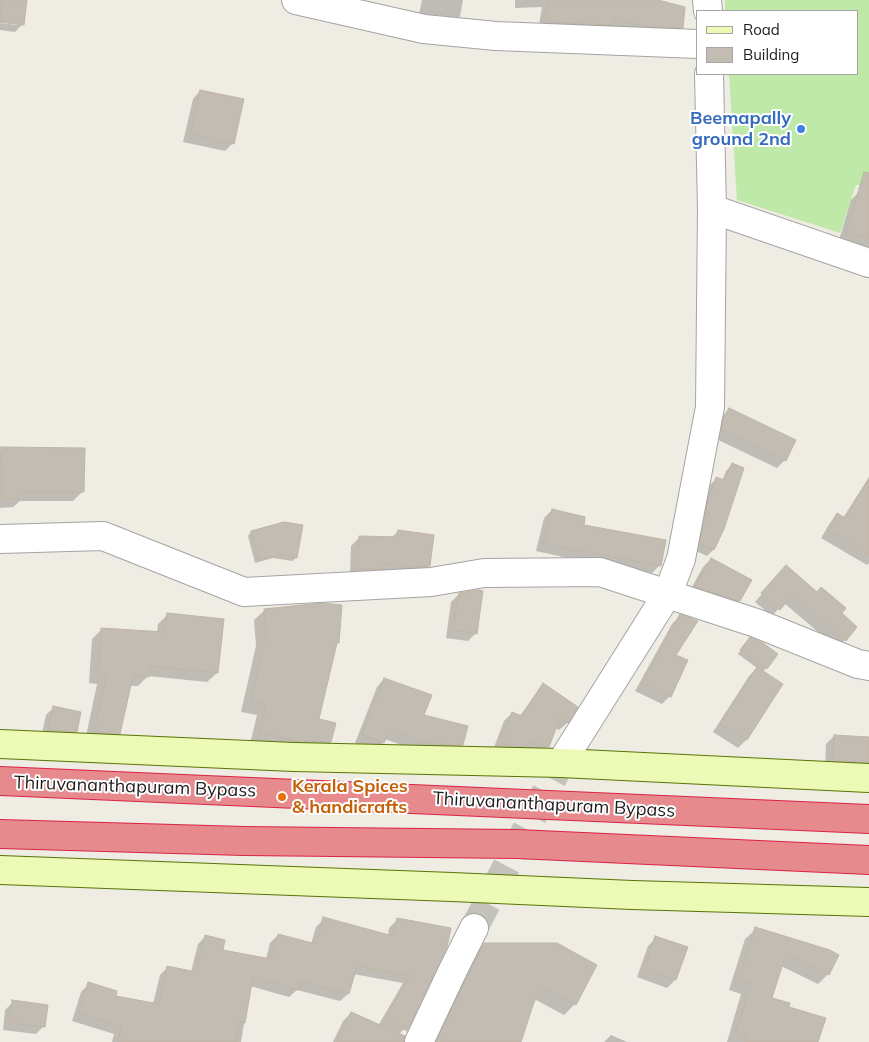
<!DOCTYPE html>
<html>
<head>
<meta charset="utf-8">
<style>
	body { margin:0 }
	#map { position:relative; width:869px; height:1042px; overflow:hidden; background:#eeece3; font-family:Mulish,sans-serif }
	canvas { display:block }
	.legend { position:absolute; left:696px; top:10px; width:162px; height:65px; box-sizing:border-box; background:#fff; border:1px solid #a5a5a5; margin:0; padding:6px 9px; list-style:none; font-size:15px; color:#1d1d1d }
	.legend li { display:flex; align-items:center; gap:10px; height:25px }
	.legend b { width:25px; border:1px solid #a5a5a5 }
</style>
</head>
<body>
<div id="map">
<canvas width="869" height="1042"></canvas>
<ul class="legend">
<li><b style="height:6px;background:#ecfab6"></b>Road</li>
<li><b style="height:14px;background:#c3bcb2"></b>Building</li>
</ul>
</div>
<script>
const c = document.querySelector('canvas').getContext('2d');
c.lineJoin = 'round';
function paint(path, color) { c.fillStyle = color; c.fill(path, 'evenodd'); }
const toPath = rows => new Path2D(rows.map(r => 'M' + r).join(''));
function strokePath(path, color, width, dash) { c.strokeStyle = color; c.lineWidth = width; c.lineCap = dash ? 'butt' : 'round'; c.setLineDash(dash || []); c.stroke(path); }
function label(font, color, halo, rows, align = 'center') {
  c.font = font + ' Mulish,sans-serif'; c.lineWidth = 4; c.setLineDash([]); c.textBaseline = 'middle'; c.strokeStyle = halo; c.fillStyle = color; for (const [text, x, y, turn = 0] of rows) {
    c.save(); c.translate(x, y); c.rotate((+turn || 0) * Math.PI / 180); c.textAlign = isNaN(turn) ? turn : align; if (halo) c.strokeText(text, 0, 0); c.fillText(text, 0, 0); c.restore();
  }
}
paint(toPath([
	[725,0,869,0,869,185,856,185,840,233,737,200,729,74,858,74,858,11,725,11]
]), '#bee9a8');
paint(toPath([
	[0,0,25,0,23,24,15,32,0,30,0,23,18,25,18,23,0,21],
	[422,0,463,0,460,16,452,24,418,19],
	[515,0,653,0,682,27,675,34,635,33,609,26,604,31,539,25,542,7,515,8],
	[200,91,233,143,225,151,183,142,193,99],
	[859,192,869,195,869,249,839,240,851,200],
	[729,409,785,460,777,468,714,438,722,417],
	[22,448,83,491,73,501,20,501,13,507,0,508,0,449],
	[732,465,723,529,713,550,707,556,694,550,698,532,704,518,701,517,703,507,710,485,716,479,722,481,726,471],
	[869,477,869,563,867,565,821,538,830,523,837,515,843,518],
	[552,510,582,526,660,565,652,573,569,557,568,558,536,551,544,518],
	[398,531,429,566,421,574,406,575,380,571,375,576,350,576,351,546,359,538,391,538],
	[251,532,296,558,292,561,273,558,255,563,248,536],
	[711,559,739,600,731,608,688,594,703,567],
	[778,575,840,613,845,640,837,648,784,603,772,616,755,602],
	[459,594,476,633,468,641,446,638,451,602],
	[265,610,336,644,318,720,330,742,319,752,250,744,257,715,241,712,256,646,254,620],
	[167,615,217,673,207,682,148,676,138,686,130,686,119,733,110,743,85,741,97,684,89,683,92,639,102,629,157,632,158,624],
	[680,616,674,655,670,696,662,704,635,691,672,624],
	[746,643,766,668,763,672,782,684,746,740,738,748,713,732,749,676,757,668,738,654],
	[384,679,423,716,462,745,454,752,420,752,385,739,383,743,375,750,355,743,377,687],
	[543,685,576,707,567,723,559,730,555,728,548,746,540,754,493,750,504,721,512,713,520,716,536,693],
	[54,707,76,731,68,739,41,738,46,715],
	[834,736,869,738,869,772,825,768,826,744],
	[324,919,388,936,389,928,397,920,449,929,404,1029,391,1042,333,1042,343,1021,351,1013,378,1026,403,983,353,974,348,994,340,1001,297,990,289,997,250,986,241,1042,112,1042,114,1034,72,1021,81,992,89,984,114,997,153,1004,160,975,168,967,191,972,198,944,206,936,221,951,266,959,270,943,278,935,311,944,316,927],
	[756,929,828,974,818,984,781,966,770,999,788,1008,817,1042,727,1042,741,994,729,990,745,939],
	[656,938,675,980,667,988,637,977,648,946],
	[484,945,575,1004,564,1015,536,1000,532,1004,519,1042,432,1042,473,955],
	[13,1002,44,1026,36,1034,3,1030,5,1010],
	[611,1035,627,1042,604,1042]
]), '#0003');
const building = toPath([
	[2,0,27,0,24,25,0,22,2,0],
	[548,0,658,0,685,7,683,28,643,26,614,19,612,25,560,23,545,19,548,0],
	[200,90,244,99,234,144,190,134,200,90],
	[864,172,869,173,869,239,846,232,864,172],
	[729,408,796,440,786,461,721,430,723,420,729,408],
	[1,447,85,448,84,492,24,492,24,498,2,499,1,447],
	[732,463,744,468,724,529,714,550,700,544,703,525,709,512,706,511,708,500,716,477,724,480,732,463],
	[869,479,869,554,827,530,837,513,845,518,869,479],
	[552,509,585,517,584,525,666,540,661,566,577,550,577,551,543,543,552,509],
	[284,522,303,525,297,558,278,555,258,560,251,531,284,522],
	[398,530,434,535,430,566,414,567,384,563,384,569,358,569,359,536,397,537,398,530],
	[711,558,752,580,740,601,695,587,711,558],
	[786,565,817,592,821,587,846,608,842,613,857,627,846,641,792,596,780,610,761,593,786,565],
	[478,590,483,591,477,634,453,630,459,593,478,590],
	[322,603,342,605,339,643,337,643,319,719,336,723,331,742,296,741,260,733,266,705,251,701,266,634,264,609,322,603],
	[167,613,224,619,218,673,149,666,149,677,133,676,120,734,94,732,106,675,98,674,101,628,165,632,167,613],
	[680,614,698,621,676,655,688,660,671,697,642,683,680,614],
	[750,637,763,643,778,654,767,669,740,650,750,637],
	[757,667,783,684,747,740,720,724,757,667],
	[384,678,432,695,424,715,468,726,463,745,429,744,389,730,384,743,362,735,384,678],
	[543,683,578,707,568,723,560,718,549,747,529,741,527,747,511,746,500,742,512,712,522,716,543,683],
	[53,706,81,712,77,732,48,730,53,706],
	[834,735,869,737,869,762,832,761,834,735],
	[323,917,393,936,397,918,451,928,447,947,407,1031,385,1017,410,976,357,966,349,994,301,981,298,990,253,977,245,1023,238,1022,236,1042,118,1042,121,1027,79,1013,88,982,117,991,116,996,159,1004,167,966,196,972,205,935,225,940,223,950,271,959,278,934,316,944,323,917],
	[755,927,830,950,839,955,829,975,786,954,772,998,790,1003,789,1007,826,1018,818,1042,746,1042,748,1035,736,1032,751,983,739,980,755,927],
	[655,936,688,947,676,980,644,970,655,936],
	[484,943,557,943,597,965,576,1005,545,989,541,997,536,996,521,1042,436,1042,484,943],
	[12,1000,48,1005,45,1027,10,1023,12,1000],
	[351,1012,405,1036,404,1042,337,1042,351,1012]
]);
paint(building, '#c3bcb2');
strokePath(building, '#c0b5a5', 1);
strokePath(toPath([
	[474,928,561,763]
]), '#c4c3bb', 28, [28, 14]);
const street = toPath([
	[296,0,424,29,496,36,698,44],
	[707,0,708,11],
	[712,209,869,263],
	[0,539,103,536,244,592,431,582,484,573,600,572,756,623,858,664,869,666],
	[561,763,668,593,681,559,710,407,712,209,709,74],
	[419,1042,453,970,474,928]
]);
const secondary = toPath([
	[0,744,294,757,561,763,869,778],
	[0,870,452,887,632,895,869,902]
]);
const highway = toPath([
	[0,781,869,819],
	[0,834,244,841,517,844,869,860]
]);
strokePath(street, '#a4a4a4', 30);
strokePath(secondary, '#577404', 30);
strokePath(highway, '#d92346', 30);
strokePath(street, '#fff', 28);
strokePath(secondary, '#ecfab6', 28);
strokePath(highway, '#e78a8d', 28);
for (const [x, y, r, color] of [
	[801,129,5,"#3f7fe0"],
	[282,797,5,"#e8710a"]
]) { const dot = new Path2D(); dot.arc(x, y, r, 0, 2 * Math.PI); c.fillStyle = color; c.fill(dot); strokePath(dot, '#fff', 2); }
label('bold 18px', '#366cbe', '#fff', [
	["Beemapally",791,119],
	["ground 2nd",791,140]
], 'right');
label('18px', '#1d1d1d', '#fff', [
	["Thiruvananthapuram Bypass",135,787,2],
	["Thiruvananthapuram Bypass",554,805,3]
]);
label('bold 18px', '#c56008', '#fff', [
	["Kerala Spices",292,787],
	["& handicrafts",292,808]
], 'left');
</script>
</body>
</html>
